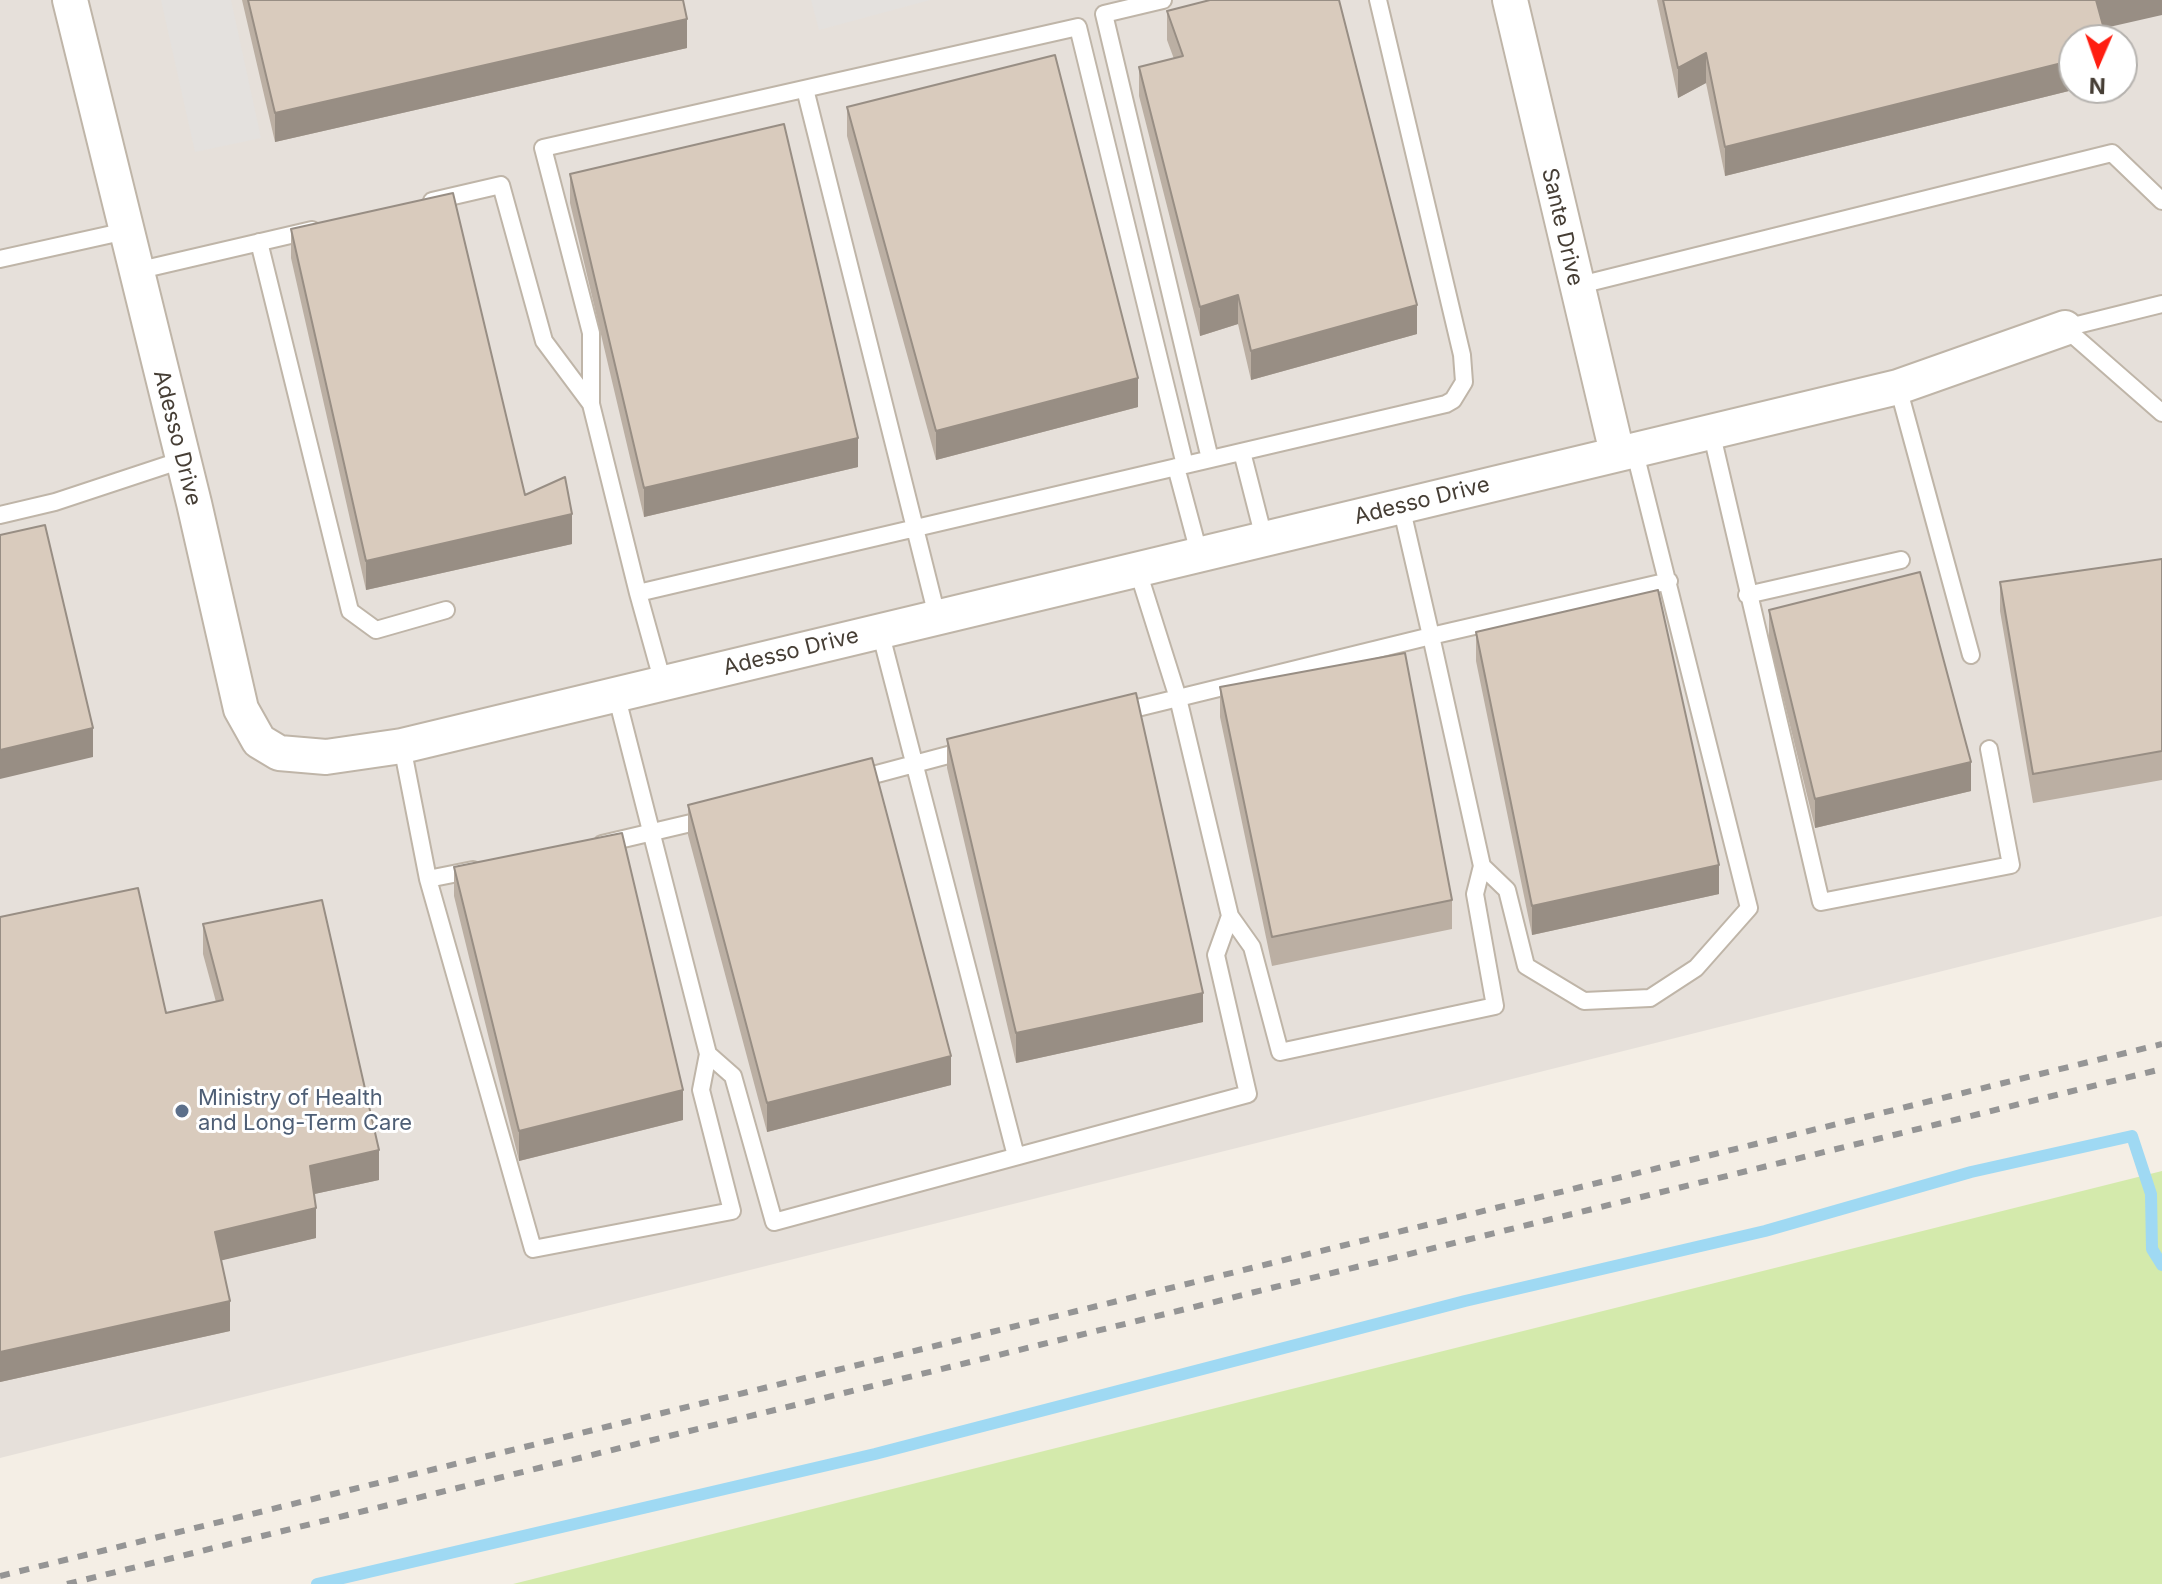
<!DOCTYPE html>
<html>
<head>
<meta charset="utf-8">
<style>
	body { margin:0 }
	#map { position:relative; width:2162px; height:1584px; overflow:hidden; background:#f4eee5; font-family:Inter,sans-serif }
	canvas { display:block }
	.north { position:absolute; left:2058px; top:24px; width:80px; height:80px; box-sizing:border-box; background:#fff; border:2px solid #b5b2ae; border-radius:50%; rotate:182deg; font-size:22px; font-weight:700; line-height:32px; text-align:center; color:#463e35 }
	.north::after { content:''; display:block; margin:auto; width:28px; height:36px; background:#ff1e11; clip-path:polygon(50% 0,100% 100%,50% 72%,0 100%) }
</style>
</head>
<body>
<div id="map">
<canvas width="2162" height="1584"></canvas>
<div class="north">N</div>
</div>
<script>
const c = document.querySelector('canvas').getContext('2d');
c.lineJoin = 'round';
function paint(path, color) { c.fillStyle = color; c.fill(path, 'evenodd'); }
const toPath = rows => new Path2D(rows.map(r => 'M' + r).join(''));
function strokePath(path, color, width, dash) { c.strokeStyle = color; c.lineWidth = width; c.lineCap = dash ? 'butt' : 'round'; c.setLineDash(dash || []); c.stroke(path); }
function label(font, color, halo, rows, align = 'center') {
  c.font = font + ' Inter,sans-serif'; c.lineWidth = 6; c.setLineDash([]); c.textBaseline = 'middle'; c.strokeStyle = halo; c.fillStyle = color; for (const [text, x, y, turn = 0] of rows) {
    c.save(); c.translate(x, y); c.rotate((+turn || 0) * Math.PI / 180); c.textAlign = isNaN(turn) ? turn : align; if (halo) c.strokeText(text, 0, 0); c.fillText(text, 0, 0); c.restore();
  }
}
paint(toPath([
	[0,0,2162,0,2162,916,0,1458],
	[2074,40,2122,40,2122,88,2074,88]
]), '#e6e0da');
paint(toPath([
	[2162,1171,2162,1584,513,1584]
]), '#d4eaac');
paint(toPath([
	[161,0,231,0,261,138,195,152],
	[811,0,930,0,819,30]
]), '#e4e1de');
strokePath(toPath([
	[317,1584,875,1454,1465,1301,1765,1231,1971,1172,2132,1136,2151,1194,2152,1249,2162,1265]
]), '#9fd9f3', 12);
const service = toPath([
	[1163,0,1104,14,1210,459],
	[805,89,937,616],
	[432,201,501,185,544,341,591,404],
	[259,242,350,611,376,630,446,610],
	[0,259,126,231],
	[136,271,312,230],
	[1576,286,2112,153,2162,201],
	[2065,328,2162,413],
	[2065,328,2162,304],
	[1898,387,1971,655],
	[1711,431,1821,902,2011,865,1989,749],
	[1242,452,1264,538],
	[1185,465,1078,27,543,148,591,333,591,404,638,593,1446,404,1453,400,1464,382,1462,355,1378,0],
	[1176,467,1199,553],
	[1401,506,1431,636,1669,581],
	[0,515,55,502,182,460],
	[638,593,663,683],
	[1747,595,1901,560],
	[880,631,1016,1156],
	[1121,712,1431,636,1482,866,1475,894,1495,1006,1280,1052,1252,947,1230,916],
	[402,746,428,879,533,1249,732,1211,701,1090,708,1054,616,694],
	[858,779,967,750],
	[602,844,708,819],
	[1482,866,1507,890,1526,966,1584,1001,1650,998,1696,968,1749,908,1634,449],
	[428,879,473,870],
	[708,1054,733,1076,774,1222,1248,1094,1216,955,1230,916,1178,698,1137,568]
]);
const minor = toPath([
	[70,0,194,503,241,709,259,741,279,753,326,757,402,746,1898,387,2065,328],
	[1510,0,1617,453]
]);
strokePath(service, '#bfb5a8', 20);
strokePath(minor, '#bfb5a8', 38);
strokePath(service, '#fff', 16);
strokePath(minor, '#fff', 34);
strokePath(toPath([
	[0,1576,2162,1044],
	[67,1584,2162,1069]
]), '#959595', 6, [10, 10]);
paint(toPath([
	[242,0,683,0,687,48,275,142],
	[1657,0,2162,0,2103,28,2074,88,2081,88,1725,176,1706,83,1678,98],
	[1167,11,1417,334,1251,380,1238,324,1200,336,1139,96,1139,67,1174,59,1167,40],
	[847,107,1138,407,936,460,847,136],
	[570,174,858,467,644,517,570,203],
	[291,229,525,495,572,544,366,590,291,258],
	[2162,559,2162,780,2033,803,2000,611,2000,582],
	[1769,610,1971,791,1815,828,1769,639],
	[1476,632,1719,894,1532,935,1476,661],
	[1220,687,1452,900,1452,929,1272,966,1220,717],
	[947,739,1203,1022,1016,1063,947,768],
	[688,805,951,1085,767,1132,688,835],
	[454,867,683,1120,519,1161,454,896],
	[0,917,166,1013,216,1002,203,954,203,924,379,1180,314,1194,316,1238,221,1260,230,1331,0,1382]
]), '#bbafa3');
paint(toPath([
	[2096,0,2162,0,2162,15,2096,30],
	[687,19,687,48,275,142,275,113],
	[1706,53,1706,83,1678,98,1678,68],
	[2074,60,2074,88,2081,88,1725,176,1725,147],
	[1238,295,1238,324,1200,336,1200,307],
	[1417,305,1417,334,1251,380,1251,351],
	[1138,378,1138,407,936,460,936,431],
	[858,438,858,467,644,517,644,488],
	[572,514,572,544,366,590,366,561],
	[93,728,93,757,0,779,0,750],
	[1971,762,1971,791,1815,828,1815,799],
	[1719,865,1719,894,1532,935,1532,906],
	[1203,993,1203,1022,1016,1063,1016,1033],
	[951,1056,951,1085,767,1132,767,1103],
	[683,1090,683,1120,519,1161,519,1131],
	[379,1150,379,1180,310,1195,310,1166],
	[316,1208,316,1238,215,1262,215,1232],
	[230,1301,230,1331,0,1382,0,1352]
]), '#988e84');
const building = toPath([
	[248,0,683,0,687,19,275,113,248,0],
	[1210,0,1339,0,1417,305,1251,351,1238,295,1200,307,1139,67,1183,56,1167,11,1210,0],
	[1663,0,2097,0,2096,0,2107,40,2074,40,2074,60,1725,147,1706,53,1678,68,1663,0],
	[1055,55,1138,378,936,431,847,107,1055,55],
	[784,124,858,438,644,488,570,174,784,124],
	[453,193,525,495,565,477,572,514,366,561,291,229,453,193],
	[45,525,93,728,0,750,0,535,45,525],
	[2162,559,2162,751,2033,774,2000,582,2162,559],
	[1920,572,1971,762,1815,799,1769,610,1920,572],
	[1658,590,1719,865,1532,906,1476,632,1658,590],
	[1405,653,1452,900,1272,937,1220,687,1405,653],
	[1136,693,1203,993,1016,1033,947,739,1136,693],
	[872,758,951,1056,767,1103,688,805,872,758],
	[622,833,683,1090,519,1131,454,867,622,833],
	[138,888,166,1013,223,1000,203,924,322,900,379,1150,310,1166,316,1208,215,1232,230,1301,0,1352,0,917,138,888]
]);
paint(building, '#d9cbbd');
strokePath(building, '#988e84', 2);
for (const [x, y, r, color] of [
	[182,1111,8,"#5c6f8a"]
]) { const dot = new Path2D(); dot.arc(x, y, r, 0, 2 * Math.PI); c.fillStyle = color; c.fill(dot); strokePath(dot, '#fff', 3); }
label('22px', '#463e35', '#fff', [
	["Sante Drive",1562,227,77],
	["Adesso Drive",177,438,76],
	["Adesso Drive",1422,501,-14],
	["Adesso Drive",791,652,-14]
]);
label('22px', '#4e5e75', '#fff', [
	["Ministry of Health",198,1098],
	["and Long-Term Care",198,1123]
], 'left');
</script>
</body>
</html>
